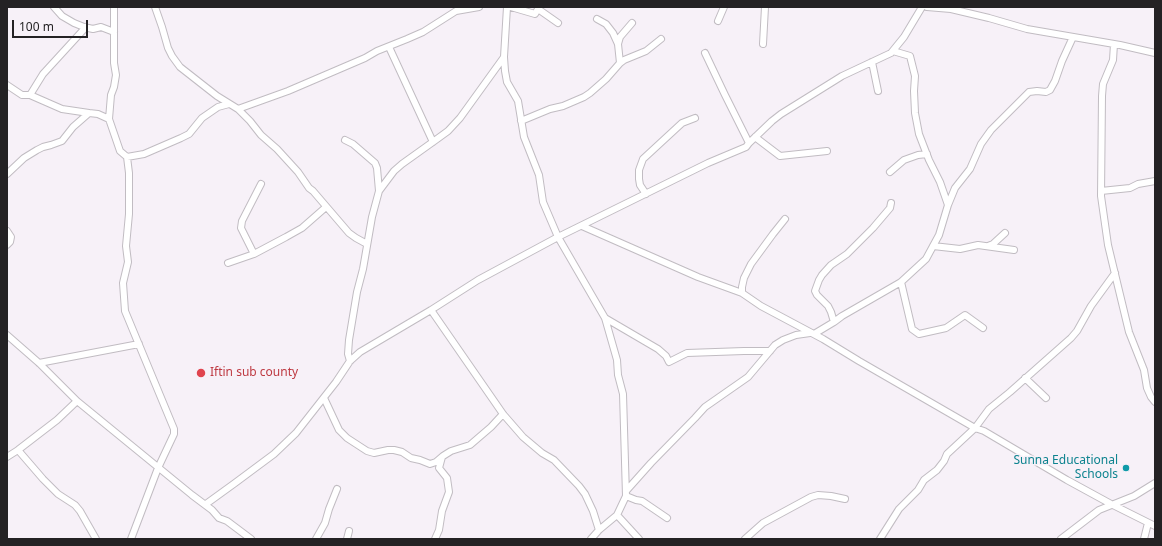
<!DOCTYPE html>
<html>
<head>
<meta charset="utf-8">
<style>
	body { margin:0 }
	#map { position:relative; width:1162px; height:546px; overflow:hidden; background:#f7f1f8; font-family:"Noto Sans",sans-serif }
	canvas { display:block }
	.frame { position:absolute; inset:0; border:8px solid #242224; pointer-events:none }
	.scale { position:absolute; left:12px; top:20px; width:76px; height:18px; box-sizing:border-box; border:2px solid #242224; border-top:0; padding-left:5px; font-size:12px; line-height:14px; white-space:nowrap; color:#242224; -webkit-text-stroke:3px #f7f1f8; paint-order:stroke }
</style>
</head>
<body>
<div id="map">
<canvas width="1162" height="546"></canvas>
<div class="frame"></div>
<div class="scale">100 m</div>
</div>
<script>
const c = document.querySelector('canvas').getContext('2d');
c.lineJoin = 'round';
const toPath = rows => new Path2D(rows.map(r => 'M' + r).join(''));
function strokePath(path, color, width, dash) { c.strokeStyle = color; c.lineWidth = width; c.lineCap = dash ? 'butt' : 'round'; c.setLineDash(dash || []); c.stroke(path); }
function label(font, color, halo, rows, align = 'center') {
  c.font = font + ' "Noto Sans",sans-serif'; c.lineWidth = 3; c.setLineDash([]); c.textBaseline = 'middle'; c.strokeStyle = halo; c.fillStyle = color; for (const [text, x, y, turn = 0] of rows) {
    c.save(); c.translate(x, y); c.rotate((+turn || 0) * Math.PI / 180); c.textAlign = isNaN(turn) ? turn : align; if (halo) c.strokeText(text, 0, 0); c.fillText(text, 0, 0); c.restore();
  }
}
const minor = toPath([
	[54,7,62,16,74,23,84,27,93,29,101,27,114,32],
	[114,7,114,63,116,75,114,87,111,95,109,119,120,151,127,157,129,173,129,214,126,246,128,262,123,283,125,311,174,429,174,434,158,468,131,539],
	[155,7,162,27,168,48,172,56,180,67,217,96,238,109,250,121,261,135,277,149,298,172,309,188,313,191,349,233,356,238,367,244],
	[511,7,535,14,538,9,558,23],
	[927,7,951,9,989,18,1027,29,1120,45,1155,53],
	[597,19,606,24,613,33,618,44,620,63],
	[718,21,724,7],
	[618,44,620,37,632,23],
	[763,44,765,7],
	[1114,44,1113,60,1103,84,1102,96,1101,196,1108,245,1129,332,1144,370,1147,388,1151,397,1155,402],
	[389,47,433,142],
	[504,57,505,71,507,82,518,101,524,137,539,175,543,202,558,237,605,318,617,360,618,375,623,394,626,496,617,515,599,530,591,539],
	[872,62,878,91],
	[7,85,22,95,30,95,62,109,89,113],
	[30,95,43,74,86,27],
	[238,109,288,91,365,58,377,51,407,39,423,32,456,11,479,7],
	[521,121,550,109,563,106,584,97,590,93,606,79,620,63,624,60,646,51,661,39],
	[755,137,780,156,827,151],
	[345,140,353,144,375,163,377,168,379,191],
	[749,143,772,121,781,114,842,76,891,53,904,37,922,7],
	[127,157,144,154,181,138,189,134,202,118,218,107,229,104],
	[890,172,904,160,918,155,927,154],
	[7,174,24,158,37,150,43,147,51,145,62,141,73,127,89,113,98,114,109,119],
	[1101,191,1130,188,1138,184,1155,181],
	[646,194,640,185,639,179,639,170,643,159,682,123,695,118],
	[948,205,955,188,970,169,981,144,991,130,1029,92,1037,91,1046,92,1050,90,1055,81,1062,61,1073,37],
	[582,226,698,277,742,293,761,306,823,339,859,361,975,428,984,431,1067,480,1111,504,1155,526],
	[7,231,11,237,10,242,7,245],
	[933,246,960,249,978,245,1014,250],
	[988,246,993,244,1005,233],
	[254,254,241,228,242,221,261,184],
	[228,263,254,254,286,237,302,228,326,207],
	[901,282,912,329,919,334,946,328,965,315,983,328],
	[742,293,742,287,744,278,751,264,773,234,785,219],
	[431,310,503,414,523,437,542,453,554,460,579,486,585,494,593,511,599,530],
	[605,318,658,349,666,356,669,362,687,353,744,351,770,351],
	[834,322,831,312,828,306,817,295,815,291,819,280,822,275,831,265,847,254,873,228,890,208,891,203],
	[814,334,834,322,842,316,901,282,926,259,939,235,948,205,940,182,929,160,919,134,915,113,914,91,915,76,910,56,893,51],
	[7,335,39,363,77,401,192,495,212,510,219,518,227,521,251,539],
	[350,361,348,354,349,340,357,292,363,269,372,217,379,191,394,171,402,164,437,139,448,131,460,118,504,57,507,7],
	[39,363,139,344],
	[1025,378,1046,398],
	[324,398,339,430,347,438,367,451,374,453,388,450,394,450,402,452,411,458,420,460,430,464,436,462,443,456,451,451,470,445,491,427,503,414],
	[18,450,43,479,58,494,75,505,80,511,96,539],
	[7,457,18,450,57,420,77,401],
	[626,491,651,463,695,418,705,407,748,377,775,345,783,340,796,335,810,333],
	[626,496,636,500,642,501,667,518],
	[206,504,235,483,274,454,296,433,336,382,350,361,360,352,431,310,478,280,558,237,708,163,746,147,749,143,725,95,705,53],
	[617,515,639,539],
	[316,539,325,523,329,509,337,489],
	[347,539,349,531],
	[435,539,439,530,442,511,449,492,447,478,439,468,442,457],
	[745,539,763,523,811,497,818,495,831,496,845,499],
	[880,539,899,509,918,490,924,480,937,470,944,461,947,454,975,428,989,409,1010,392,1071,338,1077,331,1091,306,1115,273],
	[1061,539,1099,510,1134,496,1155,483],
	[1144,539,1148,523]
]);
strokePath(minor, '#c1bcc2', 8);
strokePath(minor, '#fff', 6);
for (const [x, y, r, color] of [
	[201,373,5,"#e0444e"],
	[1126,468,4,"#0f9aa8"]
]) { const dot = new Path2D(); dot.arc(x, y, r, 0, 2 * Math.PI); c.fillStyle = color; c.fill(dot); strokePath(dot, '#f7f1f8', 1.5); }
label('12px', '#be3a42', '#f7f1f8', [
	["Iftin sub county",210,373]
], 'left');
label('12px', '#0d838f', '#f7f1f8', [
	["Sunna Educational",1118,461],
	["Schools",1118,475]
], 'right');
</script>
</body>
</html>
